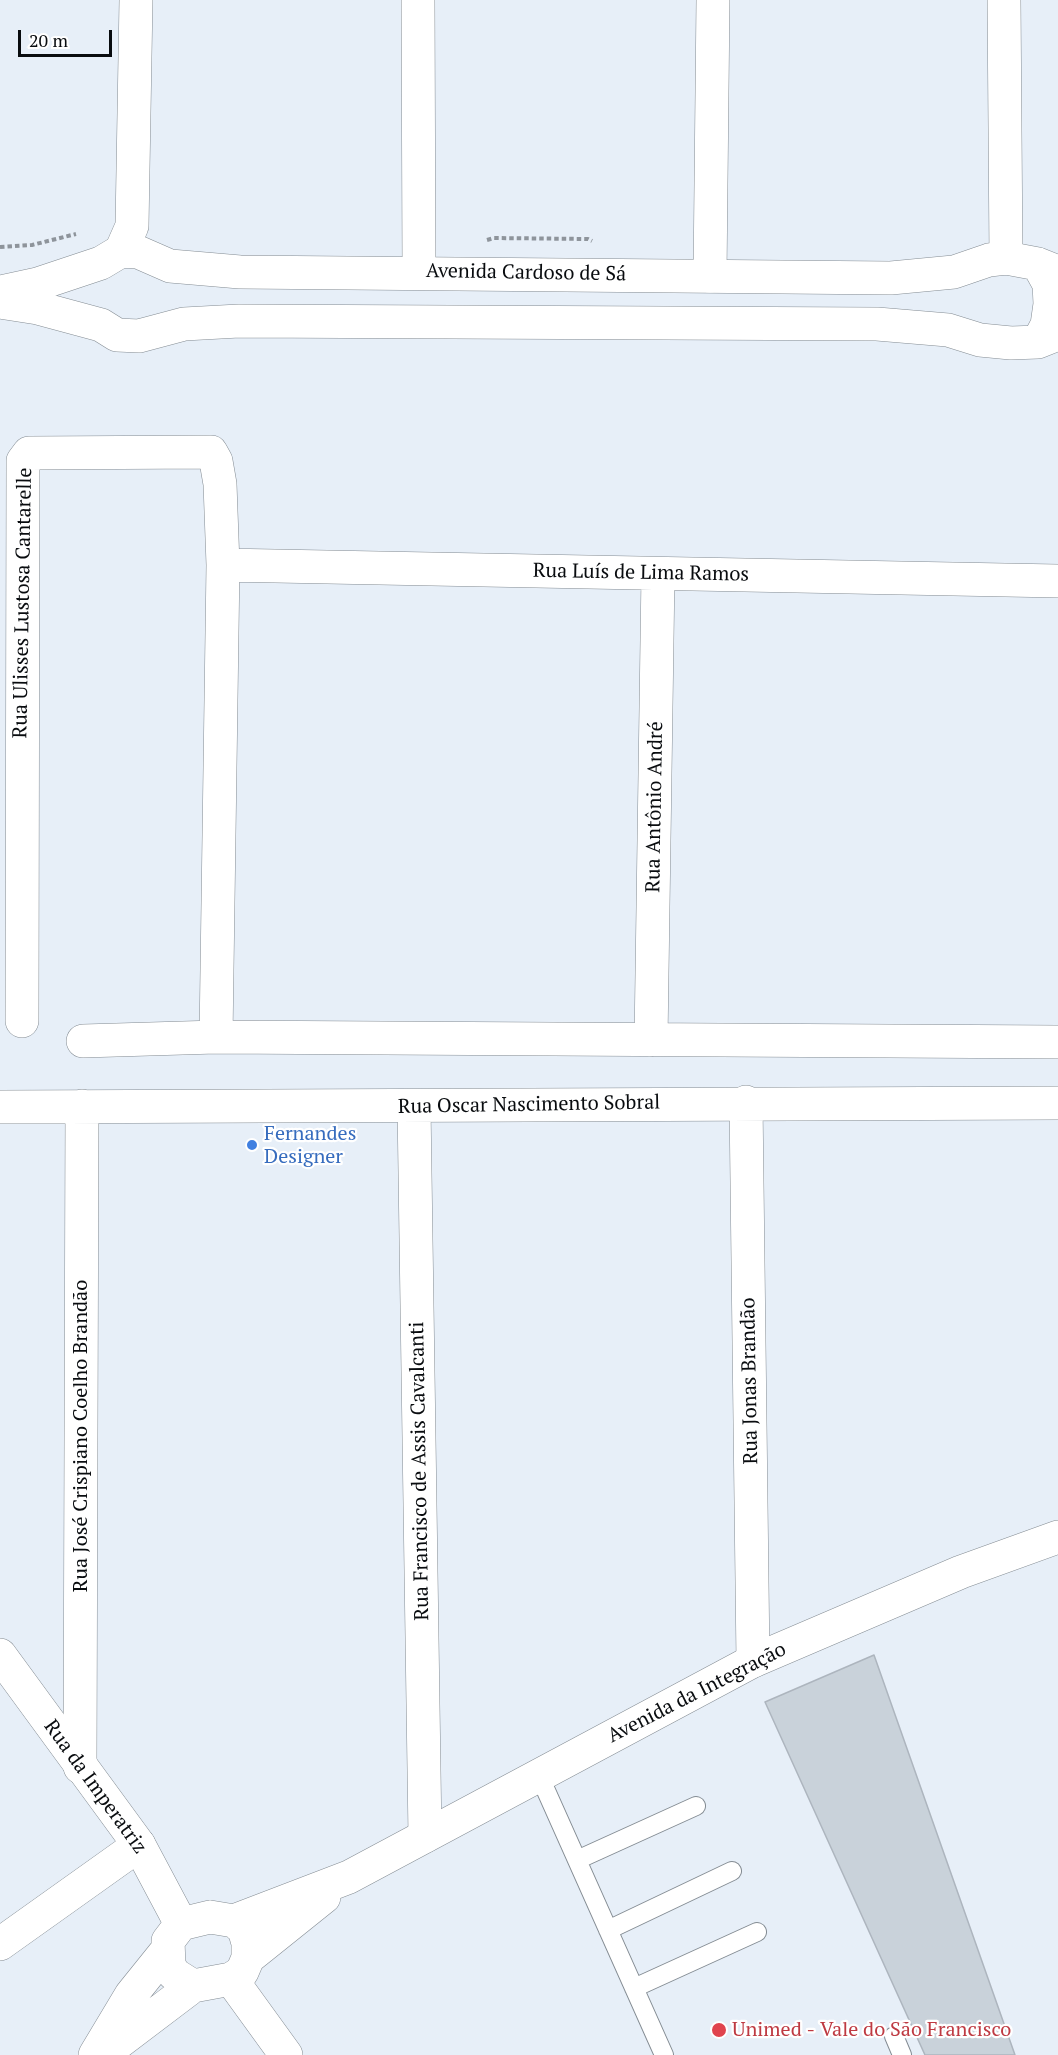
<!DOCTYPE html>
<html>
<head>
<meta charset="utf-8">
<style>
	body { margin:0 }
	#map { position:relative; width:1058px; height:2055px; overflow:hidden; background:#e7eff8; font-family:"PT Serif",serif }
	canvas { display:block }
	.scale { position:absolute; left:18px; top:30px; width:94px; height:27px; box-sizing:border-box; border:3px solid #090c0f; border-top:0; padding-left:8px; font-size:18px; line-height:21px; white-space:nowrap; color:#090c0f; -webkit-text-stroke:4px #fff; paint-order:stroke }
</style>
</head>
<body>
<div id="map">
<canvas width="1058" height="2055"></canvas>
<div class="scale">20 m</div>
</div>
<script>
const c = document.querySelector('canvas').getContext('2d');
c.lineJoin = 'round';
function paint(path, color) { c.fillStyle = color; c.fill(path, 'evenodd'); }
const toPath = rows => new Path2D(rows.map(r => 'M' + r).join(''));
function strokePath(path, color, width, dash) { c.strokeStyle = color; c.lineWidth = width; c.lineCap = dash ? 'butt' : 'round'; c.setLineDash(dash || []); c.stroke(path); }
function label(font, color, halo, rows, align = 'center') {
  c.font = font + ' "PT Serif",serif'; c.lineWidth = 4.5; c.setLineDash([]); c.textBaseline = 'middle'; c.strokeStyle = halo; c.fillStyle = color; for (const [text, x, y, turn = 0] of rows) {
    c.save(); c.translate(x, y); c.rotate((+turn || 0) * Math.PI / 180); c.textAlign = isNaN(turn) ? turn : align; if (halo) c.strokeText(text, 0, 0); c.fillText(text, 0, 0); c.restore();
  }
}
const building = toPath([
	[874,1655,1015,2055,925,2055,765,1702,874,1655]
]);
paint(building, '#c9d2da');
strokePath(building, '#adb5be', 1.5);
const service = toPath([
	[539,1775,664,2055],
	[577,1860,696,1806],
	[608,1930,732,1871],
	[634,1988,757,1932],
	[894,2036,902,2055]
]);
const minor = toPath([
	[418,0,419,272],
	[1004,0,1006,258],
	[121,251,132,226,136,0],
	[710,276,713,0],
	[223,565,1058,581],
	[22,1021,23,461,29,453,211,452,216,461,220,484,223,565,216,1037],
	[651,1040,658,574],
	[83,1041,216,1037,1058,1042],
	[746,1102,753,1661],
	[414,1106,425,1836],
	[0,1107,1058,1103],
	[80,1767,82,1106],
	[0,1944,139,1845],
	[231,1979,286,2055]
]);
const secondary = toPath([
	[0,1655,139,1845,181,1924],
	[210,1917,234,1921,244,1929,248,1943,248,1958,242,1972,231,1979,193,1986,174,1974,169,1965,168,1941,181,1924,210,1917],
	[234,1921,349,1877,753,1661,961,1572,1058,1537],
	[248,1958,324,1897],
	[95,2055,131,1995,168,1949],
	[102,2055,193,1986]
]);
const trunk = toPath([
	[0,292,38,284,101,263,121,251,138,252,170,266,240,272,891,278,954,272,989,260,1006,258,1038,264,1058,272],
	[0,302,38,308,101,325,117,335,139,336,184,324,239,321,877,324,948,330,980,340,1011,343,1038,342,1058,334],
	[1038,342,1047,325,1050,304,1049,284,1038,264]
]);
strokePath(service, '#848c93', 20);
strokePath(minor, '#848c93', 34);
strokePath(secondary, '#848c93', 34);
strokePath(trunk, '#848c93', 34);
strokePath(toPath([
	[487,240,494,238,588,239,592,241],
	[0,247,32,245,76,234]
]), '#8e949b', 4, [4.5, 3]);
strokePath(service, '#fff', 18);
strokePath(minor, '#fff', 33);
strokePath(secondary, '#fff', 33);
strokePath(trunk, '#fff', 33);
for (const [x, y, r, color] of [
	[252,1145,6,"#3f7fe0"],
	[719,2030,8,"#e0444e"]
]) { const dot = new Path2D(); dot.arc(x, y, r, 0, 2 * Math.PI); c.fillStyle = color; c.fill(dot); strokePath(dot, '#fff', 2); }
label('20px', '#090c0f', '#fff', [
	["Avenida Cardoso de Sá",526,273,1],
	["Rua Luís de Lima Ramos",641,573,1],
	["Rua Ulisses Lustosa Cantarelle",23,603,-89],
	["Rua Antônio André",655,807,-89],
	["Rua Oscar Nascimento Sobral",529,1105,-1],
	["Rua Jonas Brandão",750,1381,-91],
	["Rua José Crispiano Coelho Brandão",81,1436,-90],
	["Rua Francisco de Assis Cavalcanti",420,1471,-91],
	["Avenida da Integração",697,1693,-27],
	["Rua da Imperatriz",95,1787,54]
]);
label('20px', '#366cbe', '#fff', [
	["Fernandes",264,1134],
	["Designer",264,1157]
], 'left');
label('20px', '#be3a42', '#fff', [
	["Unimed - Vale do São Francisco",732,2030]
], 'left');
</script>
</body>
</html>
